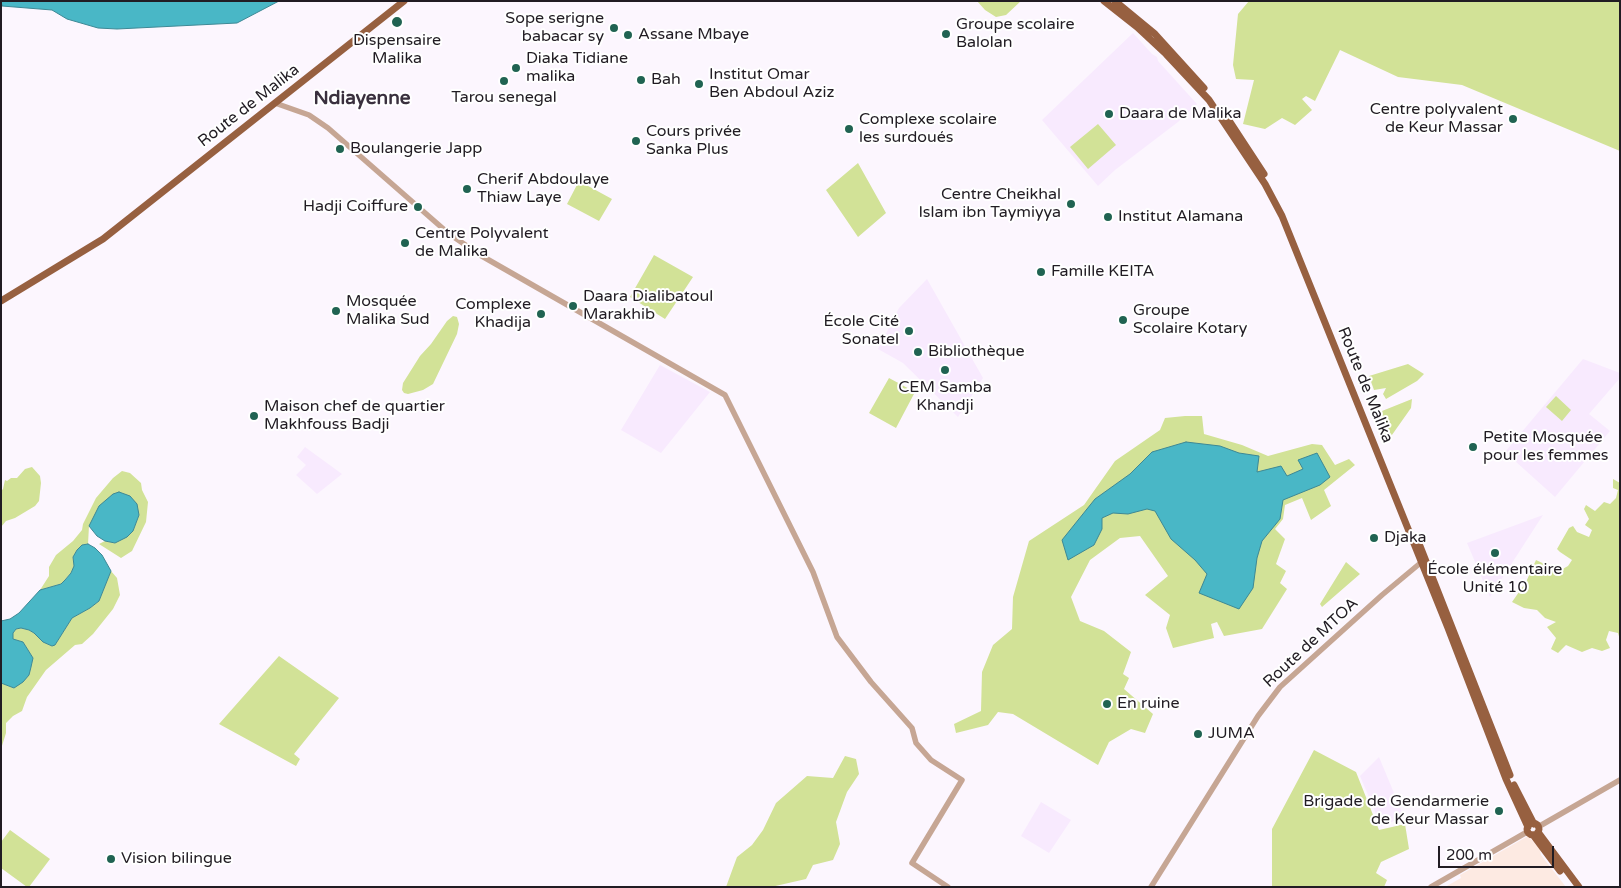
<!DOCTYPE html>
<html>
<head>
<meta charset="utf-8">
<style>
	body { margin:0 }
	#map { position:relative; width:1621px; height:888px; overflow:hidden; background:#fcf6fe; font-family:"Varela Round",sans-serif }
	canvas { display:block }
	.frame { position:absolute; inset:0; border:2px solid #211c23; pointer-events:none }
	.scale { position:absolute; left:1438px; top:846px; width:116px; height:22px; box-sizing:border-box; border:2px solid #211c23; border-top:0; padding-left:6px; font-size:15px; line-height:18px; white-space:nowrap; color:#211c23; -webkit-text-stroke:4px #fff; paint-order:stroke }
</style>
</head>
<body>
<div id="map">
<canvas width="1621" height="888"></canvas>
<div class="frame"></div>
<div class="scale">200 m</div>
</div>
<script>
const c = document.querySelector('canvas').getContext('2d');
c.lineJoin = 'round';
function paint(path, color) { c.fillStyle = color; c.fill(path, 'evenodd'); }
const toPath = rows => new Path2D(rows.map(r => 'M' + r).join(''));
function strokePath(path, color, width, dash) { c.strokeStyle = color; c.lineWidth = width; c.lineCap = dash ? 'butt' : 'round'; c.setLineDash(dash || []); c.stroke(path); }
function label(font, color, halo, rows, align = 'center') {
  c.font = font + ' "Varela Round",sans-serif'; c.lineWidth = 4; c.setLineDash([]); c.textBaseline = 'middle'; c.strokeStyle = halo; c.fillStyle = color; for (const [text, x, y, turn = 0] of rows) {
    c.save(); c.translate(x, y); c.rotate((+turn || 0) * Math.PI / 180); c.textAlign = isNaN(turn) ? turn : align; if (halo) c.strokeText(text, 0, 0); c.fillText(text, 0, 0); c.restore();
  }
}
paint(toPath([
	[1133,33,1152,54,1157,57,1158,61,1197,104,1178,122,1115,170,1098,186,1042,120],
	[927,279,983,378,958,417,903,363,878,349,899,308],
	[1583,359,1620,373,1620,378,1589,414,1610,431,1555,497,1505,452],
	[660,365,710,392,661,453,621,430],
	[305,447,342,474,317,494,296,475,306,465,297,457],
	[1543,515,1490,597,1467,543],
	[1379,757,1404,817,1381,826,1360,776],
	[1041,802,1071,820,1049,853,1021,836]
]), '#f8eafe');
paint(toPath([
	[1528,836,1540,849,1541,855,1566,887,1445,887,1461,878,1460,875]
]), '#fdeae2');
paint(toPath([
	[977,1,1021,1,1006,15,996,17,985,10],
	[1249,1,1620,1,1620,151,1462,85,1398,77,1340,50,1315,101,1306,96,1302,99,1312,110,1295,125,1282,118,1265,129,1243,124,1254,80,1236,79,1233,65,1238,14],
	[1098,124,1116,145,1088,169,1070,147],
	[858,163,886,213,858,237,826,190],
	[579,181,612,199,599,221,567,204],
	[654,255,693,277,665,319,630,297],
	[453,316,457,317,459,324,457,334,433,384,423,390,408,394,404,393,402,390,403,383,420,356,431,344,447,321],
	[1408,364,1424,374,1417,381,1386,399,1383,394,1386,388,1374,390,1369,376],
	[889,378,915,392,896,428,869,413],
	[1556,396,1571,410,1562,421,1546,407],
	[1412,399,1411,408,1387,442,1376,419,1377,413],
	[1185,416,1202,416,1204,434,1242,445,1268,456,1312,444,1322,445,1335,465,1349,459,1355,465,1324,490,1331,506,1311,520,1302,498,1285,505,1283,519,1275,529,1285,539,1276,564,1286,571,1280,583,1287,589,1262,629,1224,636,1217,622,1211,624,1214,638,1173,648,1166,628,1170,615,1145,595,1168,576,1140,536,1120,538,1090,560,1071,597,1080,621,1104,631,1131,652,1123,674,1129,678,1124,689,1153,714,1145,733,1131,729,1109,742,1098,765,1013,714,998,712,988,725,956,733,954,724,981,711,982,672,993,645,1012,629,1013,597,1029,541,1084,505,1115,461,1160,430,1165,418],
	[32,467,40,476,41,483,39,501,35,506,15,518,6,521,1,527,1,491,3,489,5,480,7,481,11,478,17,478,25,469],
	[122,471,130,473,141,483,142,490,148,502,146,522,132,551,121,558,99,544,105,541,115,543,133,531,139,515,89,526,88,544,82,545,77,550,73,557,74,566,71,573,61,584,40,590,49,576,49,567,56,555,73,541,82,530,83,524,96,498,113,478],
	[1613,479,1620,483,1620,640,1618,633,1609,631,1606,640,1610,648,1602,651,1592,648,1582,652,1566,645,1558,653,1551,649,1556,638,1547,627,1556,622,1545,618,1537,610,1524,608,1512,602,1526,582,1536,560,1559,571,1568,566,1572,560,1560,552,1557,549,1569,528,1573,526,1577,532,1589,537,1592,530,1585,525,1589,519,1584,509,1586,505,1595,511,1604,502,1610,504,1616,498,1618,490,1613,488],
	[1346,562,1360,574,1322,607,1320,604],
	[111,571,117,578,120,595,113,609,93,634,82,644,75,645,46,670,27,697,22,711,13,716,6,723,6,733,1,749,1,683,14,688,29,675,33,658,23,642,13,639,13,633,16,629,21,628,29,630,34,633,43,642,52,646,55,645,72,618,90,608,99,601],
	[279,656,339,698,294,754,300,759,296,766,219,724],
	[1314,750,1356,772,1379,830,1405,824,1409,849,1381,862,1376,873,1387,880,1384,887,1272,887,1272,829],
	[845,756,856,759,859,774,847,792,836,822,840,844,833,860,813,865,806,879,771,887,726,887,737,857,752,845,763,830,776,803,807,776,833,778],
	[10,830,50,859,29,887,27,887,1,868,1,842]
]), '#d2e297');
const water = toPath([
	[1,1,279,1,237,23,117,29,98,28,67,19,52,10,2,6,1,1],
	[1186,442,1220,446,1239,453,1259,456,1257,472,1281,466,1287,476,1303,469,1298,460,1317,453,1330,477,1320,485,1283,500,1280,519,1262,541,1257,558,1253,588,1239,609,1199,593,1207,574,1195,560,1171,539,1155,511,1147,509,1128,514,1113,513,1102,518,1102,529,1094,545,1068,560,1062,540,1095,499,1130,474,1152,452,1186,442],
	[119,492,130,496,137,504,139,515,133,531,127,537,115,543,105,541,97,536,89,526,99,506,113,494,119,492],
	[88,544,95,548,102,555,111,571,99,601,90,608,72,618,55,645,52,646,43,642,34,633,29,630,21,628,16,629,13,633,13,639,23,642,33,658,31,667,29,675,23,682,14,688,1,683,1,621,10,619,19,613,40,590,61,584,65,580,71,573,74,566,73,557,77,550,82,545,88,544]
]);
paint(water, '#49b7c6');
strokePath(water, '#3d8895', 1);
strokePath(toPath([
	[275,103,309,115,328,128,448,233,480,255,725,395,813,572,837,637,871,682,912,728,916,743,931,760,962,780,912,863,948,887],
	[1538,827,1620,780],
	[1151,887,1258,716,1280,687,1382,595,1424,560],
	[1431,887,1527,832]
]), '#c6a694', 5.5);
strokePath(toPath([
	[1104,1,1137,27,1166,54,1209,100,1265,184,1282,216,1448,628,1506,779,1528,827],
	[1115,1,1155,34,1204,88],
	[1226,116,1264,174],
	[1,301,103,239,404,1],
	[1420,546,1510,775],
	[1514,785,1534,824],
	'1527 829a6 6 0 1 1 12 0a6 6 0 1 1-12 0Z',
	[1538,832,1579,887],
	[1533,835,1560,871]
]), '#976040', 7);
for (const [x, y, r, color] of [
	[397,22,6,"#206352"],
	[614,28,5,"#206352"],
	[946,34,5,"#206352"],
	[628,35,5,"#206352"],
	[516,68,5,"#206352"],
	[641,80,5,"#206352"],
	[504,81,5,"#206352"],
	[699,84,5,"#206352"],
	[1109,114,5,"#206352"],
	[1513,119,5,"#206352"],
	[849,129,5,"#206352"],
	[636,141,5,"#206352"],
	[340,149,5,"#206352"],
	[467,189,5,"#206352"],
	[1071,204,5,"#206352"],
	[418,207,5,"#206352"],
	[1108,217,5,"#206352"],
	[405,243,5,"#206352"],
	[1041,272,5,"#206352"],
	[573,306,5,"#206352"],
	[336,311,5,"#206352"],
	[541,314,5,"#206352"],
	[1123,320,5,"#206352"],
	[909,331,5,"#206352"],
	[918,352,5,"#206352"],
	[945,370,5,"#206352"],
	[254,416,5,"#206352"],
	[1473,447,5,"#206352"],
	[1374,538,5,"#206352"],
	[1495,553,5,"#206352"],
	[1107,704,5,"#206352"],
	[1198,734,5,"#206352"],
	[1499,811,5,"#206352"],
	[111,859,5,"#206352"]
]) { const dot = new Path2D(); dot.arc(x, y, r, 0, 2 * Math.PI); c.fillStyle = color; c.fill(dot); strokePath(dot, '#fff', 2); }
label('16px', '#211c23', '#fff', [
	["Sope serigne",604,19,"right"],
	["babacar sy",604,37,"right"],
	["Groupe scolaire",956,25],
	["Balolan",956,43],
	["Assane Mbaye",638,35],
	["Dispensaire",397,41,"center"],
	["Malika",397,59,"center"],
	["Diaka Tidiane",526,59],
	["malika",526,77],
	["Institut Omar",709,75],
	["Ben Abdoul Aziz",709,93],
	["Bah",651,80],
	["Tarou senegal",504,98,"center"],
	["Centre polyvalent",1503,110,"right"],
	["de Keur Massar",1503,128,"right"],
	["Daara de Malika",1119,114],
	["Complexe scolaire",859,120],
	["les surdoués",859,138],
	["Cours privée",646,132],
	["Sanka Plus",646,150],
	["Boulangerie Japp",350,149],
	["Cherif Abdoulaye",477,180],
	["Thiaw Laye",477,198],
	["Centre Cheikhal",1061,195,"right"],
	["Islam ibn Taymiyya",1061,213,"right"],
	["Hadji Coiffure",408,207,"right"],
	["Institut Alamana",1118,217],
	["Centre Polyvalent",415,234],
	["de Malika",415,252],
	["Famille KEITA",1051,272],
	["Daara Dialibatoul",583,297],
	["Marakhib",583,315],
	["Mosquée",346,302],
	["Malika Sud",346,320],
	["Complexe",531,305,"right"],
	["Khadija",531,323,"right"],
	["Groupe",1133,311],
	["Scolaire Kotary",1133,329],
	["École Cité",899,322,"right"],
	["Sonatel",899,340,"right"],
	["Bibliothèque",928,352],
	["CEM Samba",945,388,"center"],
	["Khandji",945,406,"center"],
	["Maison chef de quartier",264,407],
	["Makhfouss Badji",264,425],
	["Petite Mosquée",1483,438],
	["pour les femmes",1483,456],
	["Djaka",1384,538],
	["École élémentaire",1495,570,"center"],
	["Unité 10",1495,588,"center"],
	["En ruine",1117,704],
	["JUMA",1208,734],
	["Brigade de Gendarmerie",1489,802,"right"],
	["de Keur Massar",1489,820,"right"],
	["Vision bilingue",121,859]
], 'left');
label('16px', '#211c23', '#fff', [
	["Route de Malika",249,106,-38],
	["Route de Malika",1365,385,68],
	["Route de MTOA",1311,643,-43]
]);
label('bold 19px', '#3a303e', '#fff', [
	["Ndiayenne",362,99]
]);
</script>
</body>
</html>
